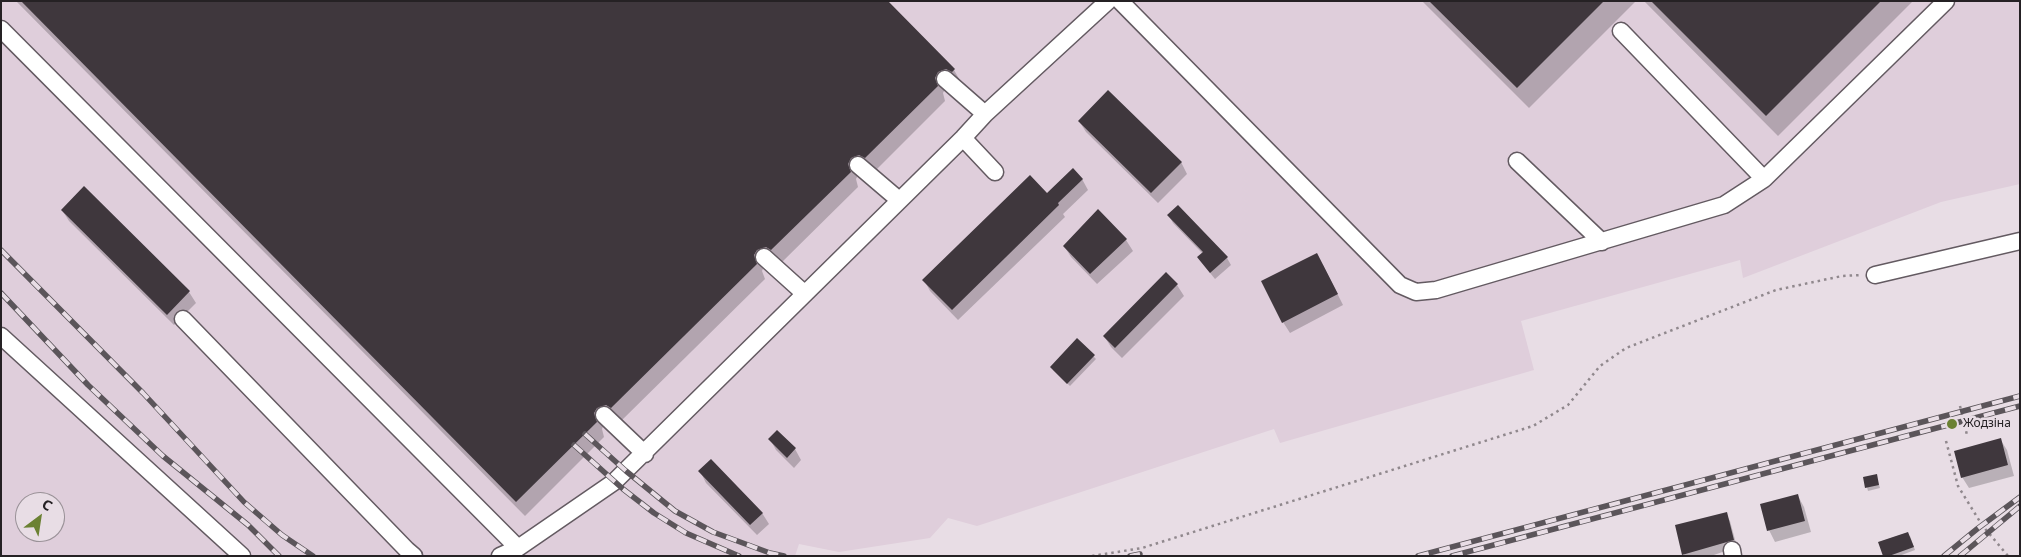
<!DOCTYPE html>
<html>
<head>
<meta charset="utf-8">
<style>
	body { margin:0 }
	#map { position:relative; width:2021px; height:557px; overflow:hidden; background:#e8dde5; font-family:"Noto Sans",sans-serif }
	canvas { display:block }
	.frame { position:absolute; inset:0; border:2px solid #252124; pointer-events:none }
	.north { position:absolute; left:15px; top:492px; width:50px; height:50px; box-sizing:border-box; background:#e8dde5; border:1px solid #9a9298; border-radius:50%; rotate:31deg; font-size:14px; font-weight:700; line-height:20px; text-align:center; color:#252124 }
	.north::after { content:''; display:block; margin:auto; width:18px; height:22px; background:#6b8133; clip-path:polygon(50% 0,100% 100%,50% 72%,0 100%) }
</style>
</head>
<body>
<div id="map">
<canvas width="2021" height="557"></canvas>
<div class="frame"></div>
<div class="north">С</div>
</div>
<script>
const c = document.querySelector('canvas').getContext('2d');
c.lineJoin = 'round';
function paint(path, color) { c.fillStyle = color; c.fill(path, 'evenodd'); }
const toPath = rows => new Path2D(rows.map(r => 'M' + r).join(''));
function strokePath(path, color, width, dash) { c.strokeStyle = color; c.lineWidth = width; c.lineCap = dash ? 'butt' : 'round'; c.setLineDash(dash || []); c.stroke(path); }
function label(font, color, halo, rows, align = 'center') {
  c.font = font + ' "Noto Sans",sans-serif'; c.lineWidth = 5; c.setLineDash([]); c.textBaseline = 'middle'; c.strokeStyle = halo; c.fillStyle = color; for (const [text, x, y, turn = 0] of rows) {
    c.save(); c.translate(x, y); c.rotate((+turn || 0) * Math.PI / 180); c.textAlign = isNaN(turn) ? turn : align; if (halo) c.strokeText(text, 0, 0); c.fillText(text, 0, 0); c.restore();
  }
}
paint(toPath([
	[1,1,2020,1,2020,184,1941,202,1743,278,1740,260,1521,321,1534,370,1280,443,1274,429,977,526,948,518,930,538,839,552,799,544,795,556,1,556],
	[25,502,55,502,55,532,25,532]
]), '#dfcedb');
paint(toPath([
	[16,1,886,1,954,70,962,84,946,87,943,93,945,101,874,172,859,173,856,179,858,187,780,264,765,264,762,271,765,279,620,422,605,422,602,429,604,437,525,516],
	[1422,1,1636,1,1529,108],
	[1644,1,1913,1,1778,136],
	[1079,121,1181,162,1187,174,1158,203,1086,132],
	[1082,179,1088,190,1063,214,1065,217,958,320,930,291,924,280,1047,195],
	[84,188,189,292,196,303,174,325,69,221,62,210],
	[1178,207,1227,258,1231,265,1215,279,1198,258,1203,254,1173,223,1169,216],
	[1098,211,1126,240,1133,251,1097,284,1071,257,1064,246],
	[1323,265,1343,305,1290,333,1283,322],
	[1177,285,1184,296,1122,358,1111,347,1104,336],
	[1077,340,1096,359,1070,386,1053,370],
	[770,439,795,449,801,460,794,468,776,450],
	[2000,439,2007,450,2014,476,1969,488,1962,477],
	[700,471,762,513,769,524,757,535,706,483],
	[1876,475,1880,488,1868,491,1867,487],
	[1798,496,1804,507,1811,532,1775,542,1769,530],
	[1726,514,1730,521,1737,547,1711,556,1685,556,1684,554],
	[1910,536,1915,550,1899,556,1884,556]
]), '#0003');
paint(toPath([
	[21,1,888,1,955,69,952,72,946,69,938,72,935,78,938,86,865,158,859,155,851,158,848,164,851,172,771,250,766,247,757,250,754,255,757,264,611,408,606,405,597,408,594,413,597,422,516,502],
	[1429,1,1604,1,1517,88],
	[1651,1,1881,1,1766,116],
	[1108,90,1182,162,1151,193,1078,121],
	[1073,168,1083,179,1058,203,1059,205,952,310,922,280,1030,175,1047,193],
	[84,186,190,291,167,315,61,210],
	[1178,205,1228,257,1210,273,1197,257,1203,252,1167,215],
	[1098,209,1127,239,1090,274,1063,246],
	[1317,253,1338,294,1282,323,1261,281],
	[1166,272,1178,284,1115,348,1103,336],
	[1077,338,1095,355,1067,384,1050,367],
	[777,430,796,448,787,458,768,439],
	[2001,438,2008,465,1961,478,1954,451],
	[711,459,763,513,750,525,698,471],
	[1877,474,1879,485,1865,488,1863,477],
	[1798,494,1805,521,1767,531,1760,504],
	[1727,512,1734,540,1682,555,1675,525],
	[1908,532,1914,547,1889,556,1883,556,1878,542]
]), '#3f373d');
const minor = toPath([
	[1120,1,1400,285,1416,292,1436,290,1724,205,1764,179,1946,1],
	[1,29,518,548],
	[1621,31,1764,179],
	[945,79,985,114],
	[963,138,995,172],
	[1517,161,1602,242],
	[858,165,899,200],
	[764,257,805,294],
	[1875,275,2020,241],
	[183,319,407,550,414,556],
	[1,336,242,556],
	[604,415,645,454],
	[1732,550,1733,556],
	[500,556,518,548,614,482,963,138,985,114,1108,1]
]);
strokePath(minor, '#635a61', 19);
strokePath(toPath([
	[1960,406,1967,435],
	[1946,441,1958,486,1982,525,2008,556],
	[1092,556,1142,548,1533,426,1568,405,1600,366,1626,348,1776,290,1842,276,1862,275]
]), '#90888d', 2.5, [2.5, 4]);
strokePath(minor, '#fff', 16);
const rail = toPath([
	[1,250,143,393,244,502,282,535,313,556],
	[1,293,88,385,163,456,248,525,279,556],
	[585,434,626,471,675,511,713,532,770,553,784,556],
	[574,445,623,489,654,513,686,533,739,556],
	[1130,556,1140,554],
	[1418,556,2020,396],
	[1452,556,2020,406],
	[1944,556,1977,529,2020,497],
	[1960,556,2020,506]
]);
strokePath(rail, '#5b555a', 5.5);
strokePath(rail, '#e8dde5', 4, [11]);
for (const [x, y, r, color] of [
	[1952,424,6,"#6b8133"]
]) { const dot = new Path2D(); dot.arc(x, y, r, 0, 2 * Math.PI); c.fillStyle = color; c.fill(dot); strokePath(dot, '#e8dde5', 2); }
label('12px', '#252124', '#e8dde5', [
	["Жодзіна",1963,424]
], 'left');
</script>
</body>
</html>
